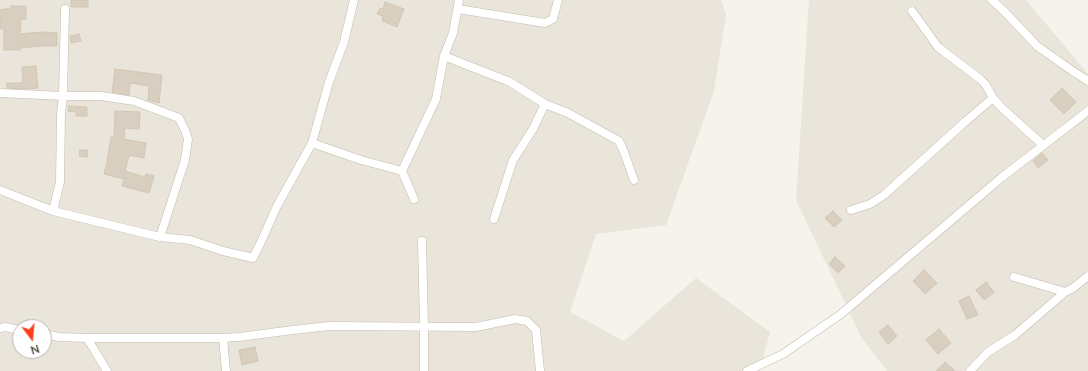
<!DOCTYPE html>
<html>
<head>
<meta charset="utf-8">
<style>
	body { margin:0 }
	#map { position:relative; width:1088px; height:371px; overflow:hidden; background:#f6f3ec; font-family:Lato,sans-serif }
	canvas { display:block }
	.north { position:absolute; left:12px; top:319px; width:40px; height:40px; box-sizing:border-box; background:#fff; border:1px solid #b7b4b0; border-radius:50%; rotate:164deg; font-size:11px; font-weight:700; line-height:16px; text-align:center; color:#4b4439 }
	.north::after { content:''; display:block; margin:auto; width:14px; height:18px; background:#fc3f1d; clip-path:polygon(50% 0,100% 100%,50% 72%,0 100%) }
</style>
</head>
<body>
<div id="map">
<canvas width="1088" height="371"></canvas>
<div class="north">N</div>
</div>
<script>
const c = document.querySelector('canvas').getContext('2d');
c.lineJoin = 'round';
function paint(path, color) { c.fillStyle = color; c.fill(path, 'evenodd'); }
const toPath = rows => new Path2D(rows.map(r => 'M' + r).join(''));
function strokePath(path, color, width, dash) { c.strokeStyle = color; c.lineWidth = width; c.lineCap = dash ? 'butt' : 'round'; c.setLineDash(dash || []); c.stroke(path); }
paint(toPath([
	[0,0,721,0,726,15,714,91,666,225,596,234,570,312,624,341,696,278,770,332,760,371,0,371],
	[20,327,44,327,44,351,20,351],
	[809,0,1026,0,1088,74,1088,371,887,371,861,337,796,200]
]), '#eae5da');
const building = toPath([
	[71,0,88,0,88,7,71,7,71,0],
	[385,2,404,9,397,27,382,21,383,16,377,14,380,8,383,9,385,2],
	[11,6,26,6,26,19,21,19,20,34,41,32,57,33,57,46,42,46,20,48,20,50,4,50,4,29,0,29,0,10,11,8,11,6],
	[79,34,81,41,71,43,70,36,79,34],
	[36,66,38,88,26,89,7,88,7,83,23,83,22,67,36,66],
	[115,69,162,75,159,103,148,100,149,86,130,83,129,95,112,92,115,69],
	[1062,88,1076,102,1064,114,1050,100,1062,88],
	[69,106,87,107,87,116,76,116,76,112,68,111,69,106],
	[115,111,140,112,139,129,125,128,124,139,146,143,144,158,129,155,125,171,145,177,146,174,154,176,149,193,122,186,124,179,104,174,107,162,111,137,114,137,115,111],
	[80,150,88,150,87,157,79,156,80,150],
	[1042,153,1048,160,1038,168,1033,161,1042,153],
	[833,211,842,220,834,227,825,218,833,211],
	[835,257,845,266,838,273,829,264,835,257],
	[924,270,937,283,925,294,913,281,924,270],
	[986,282,994,292,984,300,976,290,986,282],
	[969,296,978,315,967,319,959,301,969,296],
	[888,325,897,336,888,344,879,332,888,325],
	[939,329,951,343,938,354,926,340,939,329],
	[255,347,258,361,242,365,239,350,255,347],
	[945,362,955,371,936,371,945,362]
]);
paint(building, '#d8cfc1');
strokePath(building, '#d3c7b4', 1);
const minor = toPath([
	[992,0,1005,12,1037,46,1074,72,1088,81],
	[65,9,63,96,101,96,134,101,179,118,185,130,188,139,185,160,160,237],
	[458,9,545,23,553,19,558,0],
	[912,11,938,47,980,79,986,85,993,98,1002,108,1043,145],
	[444,56,510,82,545,104,568,113,619,141,624,152,634,180],
	[0,93,63,96,61,114,60,182,53,211],
	[312,143,361,160,402,171],
	[0,190,53,211,160,237,190,240,223,251,253,258,261,242,277,206,312,143,329,82,344,42,354,0],
	[414,199,402,171,436,99,444,56,453,33,459,0],
	[851,210,870,204,884,195,966,121,993,98],
	[494,219,513,160,533,129,545,104],
	[422,241,424,326,424,371],
	[1014,277,1065,292,1073,288,1088,276],
	[0,328,5,327,20,330],
	[44,334,59,337,87,338,223,338,239,337,293,330,329,326,476,327,515,319,527,321,536,330,540,371],
	[87,338,107,371],
	[223,338,226,371],
	[747,371,783,354,841,314,1001,178,1088,111],
	[970,371,988,352,1015,335,1065,292]
]);
strokePath(minor, '#c2bbae', 9);
strokePath(minor, '#fff', 8);
</script>
</body>
</html>
